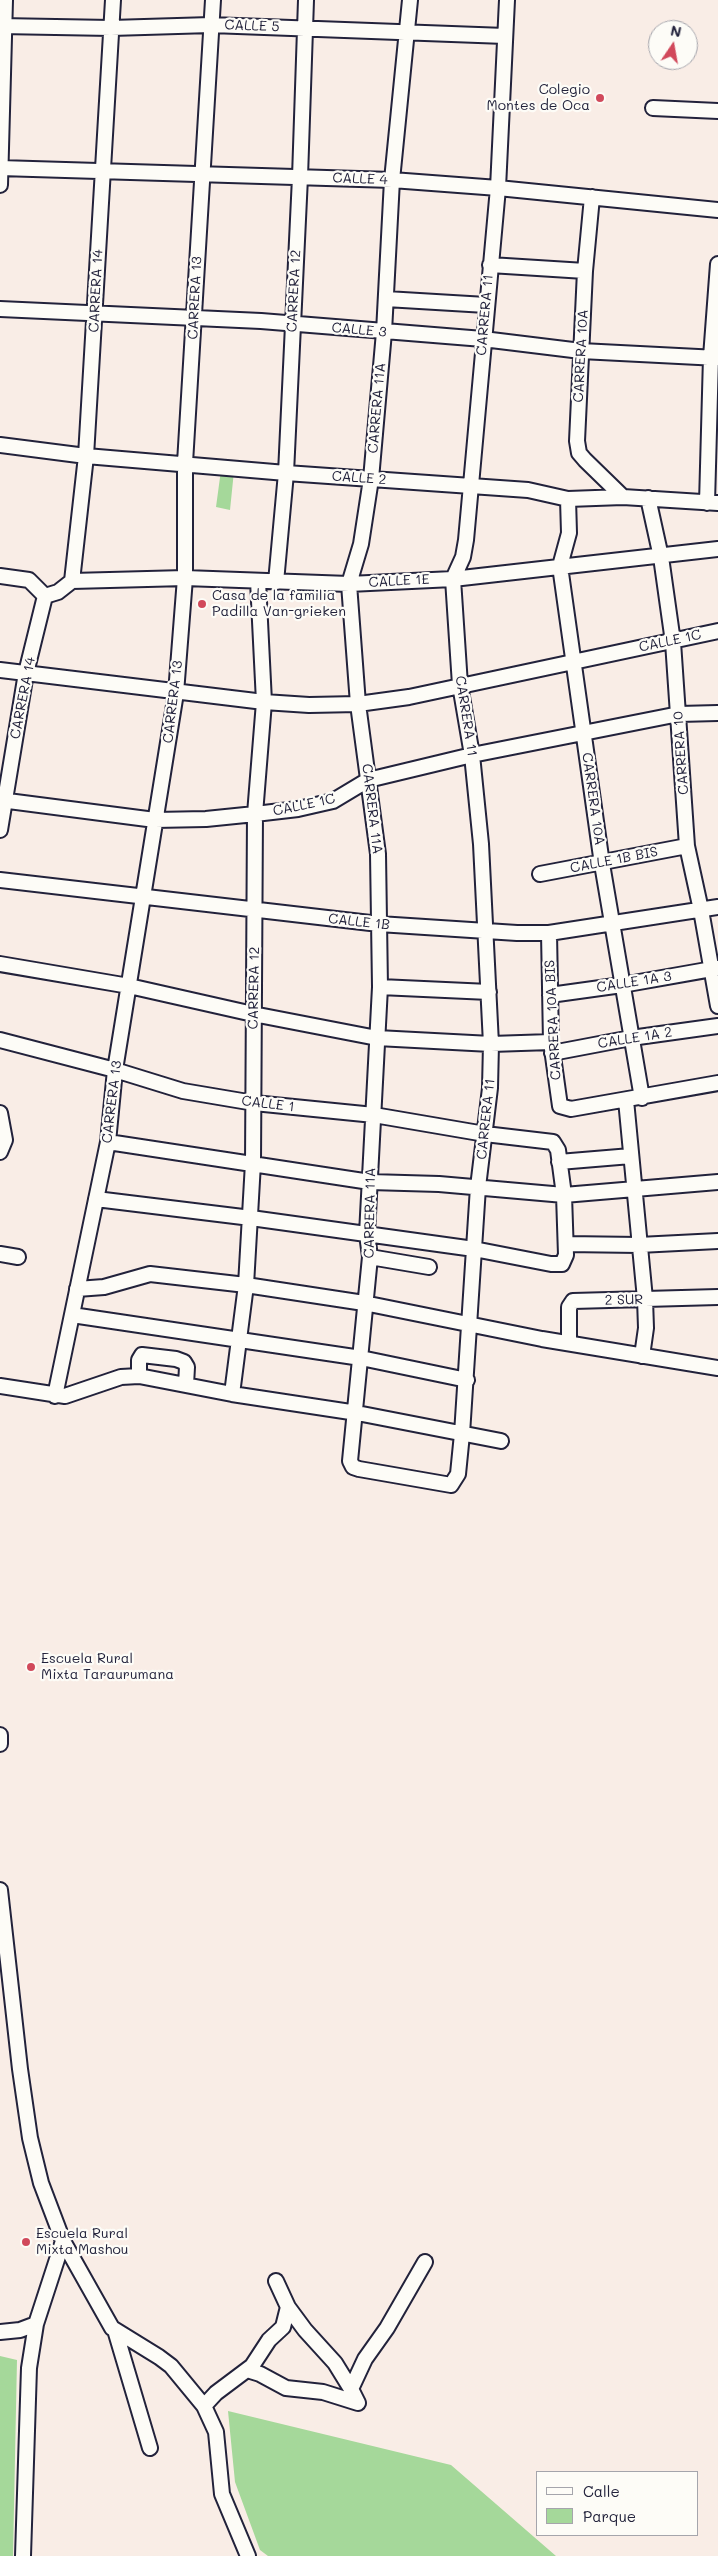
<!DOCTYPE html>
<html>
<head>
<meta charset="utf-8">
<style>
	body { margin:0 }
	#map { position:relative; width:718px; height:2556px; overflow:hidden; background:#f9ede6; font-family:Mali,sans-serif }
	canvas { display:block }
	.legend { position:absolute; left:536px; top:2471px; width:162px; height:65px; box-sizing:border-box; background:#fdfcf7; border:1px solid #a5a5ac; margin:0; padding:6px 9px; list-style:none; font-size:15px; color:#22223b }
	.legend li { display:flex; align-items:center; gap:10px; height:25px }
	.legend b { width:25px; border:1px solid #a5a5ac }
	.north { position:absolute; left:648px; top:20px; width:50px; height:50px; box-sizing:border-box; background:#fdfcf7; border:1px solid #a5a5ac; border-radius:50%; rotate:12deg; font-size:14px; font-weight:700; line-height:20px; text-align:center; color:#22223b }
	.north::after { content:''; display:block; margin:auto; width:18px; height:22px; background:#d1495b; clip-path:polygon(50% 0,100% 100%,50% 72%,0 100%) }
</style>
</head>
<body>
<div id="map">
<canvas width="718" height="2556"></canvas>
<ul class="legend">
<li><b style="height:6px;background:#fdfcf7"></b>Calle</li>
<li><b style="height:14px;background:#a5d89a"></b>Parque</li>
</ul>
<div class="north">N</div>
</div>
<script>
const c = document.querySelector('canvas').getContext('2d');
c.lineJoin = 'round';
function paint(path, color) { c.fillStyle = color; c.fill(path, 'evenodd'); }
const toPath = rows => new Path2D(rows.map(r => 'M' + r).join(''));
function strokePath(path, color, width, dash) { c.strokeStyle = color; c.lineWidth = width; c.lineCap = dash ? 'butt' : 'round'; c.setLineDash(dash || []); c.stroke(path); }
function label(font, color, halo, rows, align = 'center') {
  c.font = font + ' Mali,sans-serif'; c.lineWidth = 4.5; c.setLineDash([]); c.textBaseline = 'middle'; c.strokeStyle = halo; c.fillStyle = color; for (const [text, x, y, turn = 0] of rows) {
    c.save(); c.translate(x, y); c.rotate((+turn || 0) * Math.PI / 180); c.textAlign = isNaN(turn) ? turn : align; if (halo) c.strokeText(text, 0, 0); c.fillText(text, 0, 0); c.restore();
  }
}
paint(toPath([
	[221,470,234,471,230,510,216,507],
	[0,2356,17,2360,13,2556,0,2556],
	[228,2411,451,2465,556,2556,268,2556,260,2550,235,2482]
]), '#a5d89a');
const minor = toPath([
	[410,0,392,180,384,332,371,479,361,544,349,584,358,704,378,854,380,987,367,1234,370,1257,350,1461,353,1467,359,1469,451,1485,458,1474,462,1434,478,1187,490,1088,491,1044,481,844,472,755,460,685,453,579,463,557,466,540,498,188,507,0],
	[0,26,111,28,211,25,505,36],
	[653,108,718,111],
	[0,168,392,180,498,188,718,210],
	[0,185,5,0],
	[592,197,585,271,577,441,579,453,585,460,623,497],
	[490,265,585,271],
	[386,299,486,305],
	[0,309,261,321,483,339,581,351,718,358],
	[0,445,86,456,286,473,528,490,568,499,623,497,718,503],
	[648,498,661,557,673,642,687,846,701,910,718,1006],
	[568,499,569,533,560,566,602,864,642,1098],
	[707,503,711,357,718,264],
	[0,576,29,580,45,596],
	[72,581,86,456,113,0],
	[276,582,286,473,300,177,306,0],
	[45,596,58,592,72,581,185,578,349,584,453,579,718,549],
	[0,670,264,702,309,705,358,704,409,697,718,631],
	[0,800,155,820,206,819,255,814,298,809,333,801,368,780,472,755,679,714,718,713],
	[0,830,26,673,45,596],
	[540,874,687,846],
	[0,880,379,924,517,933,549,933,718,907],
	[549,933,551,1042,560,1106,571,1109,718,1083],
	[0,964,129,986,253,1014,377,1038,491,1044,551,1042],
	[380,987,489,992],
	[550,995,622,985,718,968],
	[0,1040,115,1070,183,1091,254,1103,374,1115,485,1134,553,1142,558,1150,564,1195,566,1255,562,1264,551,1264,474,1249,251,1218,96,1199],
	[552,1053,631,1038,718,1026],
	[626,1100,645,1299,646,1328,642,1356],
	[0,1113,5,1140,0,1152],
	[108,1142,370,1182,439,1184,564,1195,718,1182],
	[559,1162,631,1156],
	[566,1244,639,1245,718,1241],
	[0,1254,18,1257],
	[370,1257,429,1267],
	[77,1289,104,1287,150,1274,246,1285,364,1303,542,1339,718,1368],
	[72,1315,361,1358,467,1380],
	[569,1343,569,1307,573,1301,718,1297],
	[139,1376,139,1360,142,1355,176,1359,184,1362,187,1367,186,1385],
	[0,1386,65,1396,121,1377,139,1376,232,1394,357,1413,501,1441],
	[232,1394,246,1285,253,1163,255,814,264,702,258,581],
	[55,1396,108,1142,115,1070,176,693,185,578,185,463,213,0],
	[0,1735,0,1744],
	[0,1890,20,2069,30,2138,41,2183,63,2241,112,2328,159,2357,171,2366,204,2406,216,2432,222,2494,248,2556],
	[288,2307,305,2330,335,2363,351,2389,365,2359,387,2328,425,2262],
	[115,2330,150,2448],
	[0,2332,20,2330,36,2324],
	[247,2370,260,2374,286,2388,323,2392,358,2403,351,2389],
	[204,2406,216,2393,252,2366,269,2340,283,2327,288,2307,276,2281],
	[23,2556,29,2368,36,2324,63,2241]
]);
strokePath(minor, '#22223b', 18);
strokePath(minor, '#fdfcf7', 14);
for (const [x, y, r, color] of [
	[600,98,5,"#d1495b"],
	[202,604,5,"#d1495b"],
	[31,1667,5,"#d1495b"],
	[26,2242,5,"#d1495b"]
]) { const dot = new Path2D(); dot.arc(x, y, r, 0, 2 * Math.PI); c.fillStyle = color; c.fill(dot); strokePath(dot, '#fdfcf7', 2); }
label('14px', '#22223b', '#fdfcf7', [
	["CALLE 5",252,26,2],
	["CALLE 4",360,179,2],
	["CARRERA 14",96,291,-87],
	["CARRERA 12",294,291,-87],
	["CARRERA 13",195,298,-87],
	["CARRERA 11",485,315,-85],
	["CALLE 3",359,330,5],
	["CARRERA 10A",581,356,-87],
	["CARRERA 11A",377,408,-85],
	["CALLE 2",359,478,4],
	["CALLE 1E",399,581,-3],
	["CALLE 1C",670,641,-12],
	["CARRERA 14",23,698,-79],
	["CARRERA 13",173,702,-83],
	["CARRERA 11",466,716,81],
	["CARRERA 10",681,753,-94],
	["CARRERA 10A",593,799,82],
	["CALLE 1C",304,805,-12],
	["CARRERA 11A",372,809,83],
	["CALLE 1B BIS",614,860,-11],
	["CALLE 1B",359,922,6],
	["CALLE 1A 3",634,982,-9],
	["CARRERA 12",254,988,-89],
	["CARRERA 10A BIS",553,1020,-93],
	["CALLE 1A 2",635,1038,-9],
	["CARRERA 13",112,1102,-83],
	["CALLE 1",268,1104,7],
	["CARRERA 11",486,1119,-84],
	["CARRERA 11A",370,1213,-89],
	["2 SUR",624,1300,-1]
]);
label('14px', '#22223b', '#fdfcf7', [
	["Colegio",590,90,"right"],
	["Montes de Oca",590,106,"right"],
	["Casa de la familia",212,596],
	["Padilla Van-grieken",212,612],
	["Escuela Rural",41,1659],
	["Mixta Taraurumana",41,1675],
	["Escuela Rural",36,2234],
	["Mixta Mashou",36,2250]
], 'left');
</script>
</body>
</html>
